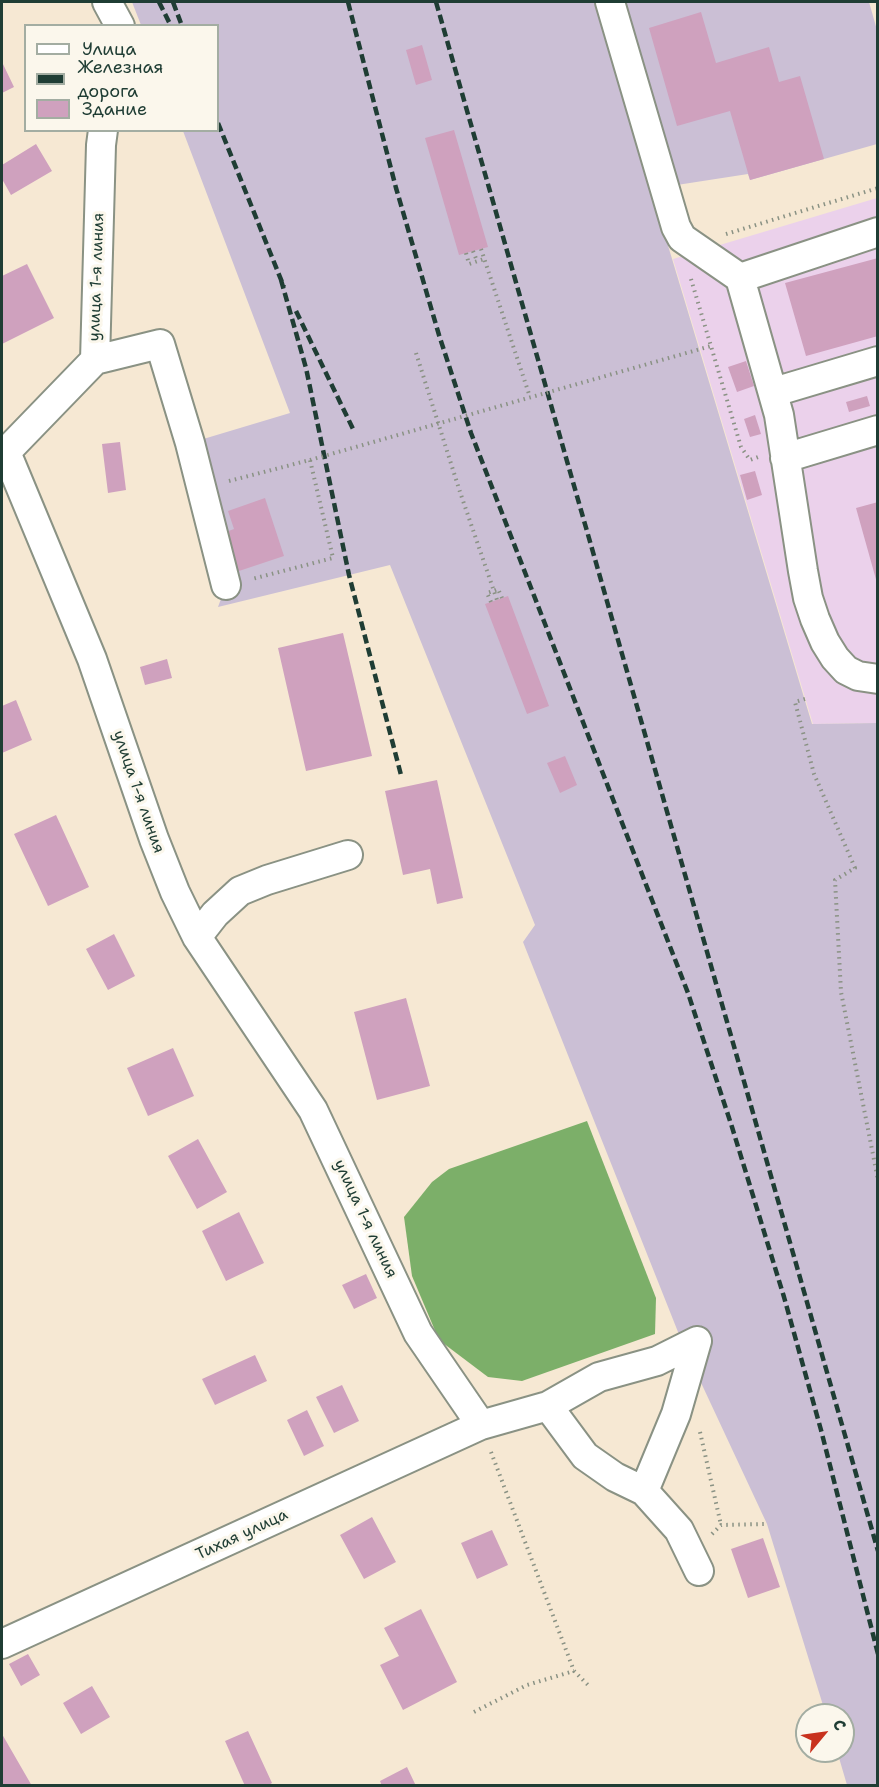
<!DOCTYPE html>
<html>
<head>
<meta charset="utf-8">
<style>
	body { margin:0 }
	#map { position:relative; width:879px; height:1787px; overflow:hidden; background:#f6e8d3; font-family:"Shantell Sans",sans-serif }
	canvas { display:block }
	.frame { position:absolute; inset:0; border:3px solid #1f3d34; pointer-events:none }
	.legend { position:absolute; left:24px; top:24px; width:195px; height:108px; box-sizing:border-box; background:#fbf7ec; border:2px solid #a3ada2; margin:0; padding:8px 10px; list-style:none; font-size:18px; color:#1f3d34 }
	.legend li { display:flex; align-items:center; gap:12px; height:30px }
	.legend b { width:30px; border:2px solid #a3ada2 }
	.north { position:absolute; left:795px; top:1703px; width:60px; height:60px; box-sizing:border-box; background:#fbf7ec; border:2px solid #a3ada2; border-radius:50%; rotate:61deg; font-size:16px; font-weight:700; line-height:24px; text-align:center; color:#1f3d34 }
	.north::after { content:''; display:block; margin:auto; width:21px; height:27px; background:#c8321e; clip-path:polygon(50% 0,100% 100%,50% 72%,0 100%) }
</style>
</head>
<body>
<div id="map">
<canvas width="879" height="1787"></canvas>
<div class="frame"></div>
<ul class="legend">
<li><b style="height:8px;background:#fff"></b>Улица</li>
<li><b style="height:8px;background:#1f3d34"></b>Железная дорога</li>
<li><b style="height:16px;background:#cfa1be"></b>Здание</li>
</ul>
<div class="north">С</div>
</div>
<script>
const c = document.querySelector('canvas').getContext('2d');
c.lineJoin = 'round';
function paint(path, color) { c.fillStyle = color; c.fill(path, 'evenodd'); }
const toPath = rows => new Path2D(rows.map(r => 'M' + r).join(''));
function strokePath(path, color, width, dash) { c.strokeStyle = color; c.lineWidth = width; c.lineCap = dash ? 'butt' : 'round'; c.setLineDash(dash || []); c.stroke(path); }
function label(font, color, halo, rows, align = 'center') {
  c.font = font + ' "Shantell Sans",sans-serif'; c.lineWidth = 6; c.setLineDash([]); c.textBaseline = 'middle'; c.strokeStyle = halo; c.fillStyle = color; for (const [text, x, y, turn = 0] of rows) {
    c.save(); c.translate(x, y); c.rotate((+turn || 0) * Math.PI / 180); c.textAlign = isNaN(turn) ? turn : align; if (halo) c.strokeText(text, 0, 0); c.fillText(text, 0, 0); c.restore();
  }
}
paint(toPath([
	[877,198,877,723,813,724,673,259]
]), '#ebd1eb');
paint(toPath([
	[132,2,869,2,877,30,877,144,750,180,748,174,651,189,812,724,877,723,877,1785,847,1785,837,1751,843,1751,843,1715,826,1715,767,1524,682,1342,523,942,535,925,390,565,218,607,226,585,190,443,290,413,183,131,218,130,218,26,141,25]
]), '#cbbfd5');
paint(toPath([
	[587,1121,656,1298,655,1334,522,1381,488,1377,439,1340,412,1276,404,1217,432,1182,449,1169]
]), '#7caf69');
paint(toPath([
	[701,12,716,63,769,47,779,82,800,76,824,159,750,180,730,111,677,126,649,28],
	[422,45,432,80,416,85,406,50],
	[2,62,14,87,2,93],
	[454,130,488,247,459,255,425,138],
	[36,144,52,171,11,195,2,179,2,165],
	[878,258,878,336,806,356,785,283],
	[27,264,54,318,2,344,2,276],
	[746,361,754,386,737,392,728,367],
	[867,396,870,406,849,412,846,402],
	[755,415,761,434,750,437,744,419],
	[120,442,126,490,108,493,102,444],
	[755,471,762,495,747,500,740,475],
	[265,498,284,556,236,572,223,533,234,529,228,511],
	[878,502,878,583,877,583,856,508],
	[508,596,549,706,527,714,485,604],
	[343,633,372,756,306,771,278,648],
	[167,659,172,678,145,685,140,667],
	[16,700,32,740,2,753,2,706],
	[565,756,577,785,560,793,547,763],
	[437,780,463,898,437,904,430,869,403,875,385,791],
	[56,815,89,887,48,906,14,834],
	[114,934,135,976,108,990,86,949],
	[406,998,430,1086,377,1100,354,1012],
	[173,1048,194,1096,148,1116,127,1068],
	[198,1139,227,1192,197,1209,168,1156],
	[239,1212,264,1263,226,1281,202,1231],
	[366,1274,377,1298,354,1309,342,1285],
	[255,1355,267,1381,215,1405,202,1379],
	[342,1385,359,1421,334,1433,316,1397],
	[307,1410,324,1446,304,1456,287,1420],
	[372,1517,396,1562,364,1579,340,1535],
	[492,1530,508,1565,477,1579,461,1543],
	[763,1538,780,1587,748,1598,731,1549],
	[421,1609,457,1682,403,1710,380,1665,399,1656,384,1628],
	[28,1654,40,1675,21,1686,9,1664],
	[92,1686,110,1717,81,1734,63,1703],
	[248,1731,272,1783,267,1786,245,1786,225,1741],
	[2,1734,32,1786,2,1786],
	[407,1767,416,1786,382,1786,380,1781]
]), '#cfa1be');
const minor = toPath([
	[107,2,120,26],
	[610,2,676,227,682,238,740,278],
	[878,232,740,278,779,415,803,571,808,598,815,619,825,642,835,658,846,670,858,676,878,679],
	[95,360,160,344,190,443,226,585],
	[774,392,878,361],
	[6,452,92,659,154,839,175,892,197,937,313,1110,418,1333,481,1425],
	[6,452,95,360,101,145,103,130],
	[785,458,878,430],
	[197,937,215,914,240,891,267,880,348,855],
	[548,1406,585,1456,615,1477,644,1491,679,1530,699,1571],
	[644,1491,676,1414,697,1341],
	[2,1644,481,1425,548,1406,599,1377,657,1361,697,1341]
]);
strokePath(minor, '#8a9284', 32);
strokePath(toPath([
	[726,234,878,188],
	[481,249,530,397],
	[473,251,477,261],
	[466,253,469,264,484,259],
	[691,279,741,447,750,460,758,457],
	[416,353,460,492,497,600],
	[229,481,310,460,333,558,252,579],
	[491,602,487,593,493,591,498,589,502,598],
	[805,699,795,702,814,774,855,868,835,880,841,992,878,1180],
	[700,1432,721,1525],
	[491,1452,574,1671,588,1685],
	[712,1534,721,1525,767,1524],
	[474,1712,527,1685,574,1671]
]), '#8a9284', 4, [1.5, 4.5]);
strokePath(minor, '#fff', 28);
strokePath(toPath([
	[159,2,171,26],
	[173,2,182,26],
	[348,2,396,188,439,335,471,433,688,993,732,1127,784,1297,821,1430,878,1654],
	[436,2,878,1551],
	[218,123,284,287],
	[281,280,306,368,349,575,401,775],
	[296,311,354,431]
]), '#1f3d34', 4.5, [9, 4.5]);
strokePath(toPath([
	[310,460,711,346]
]), '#8a9284', 4, [1.5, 4.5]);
label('16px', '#1f3d34', '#fbf7ec', [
	["улица 1-я линия",97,277,-88],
	["улица 1-я линия",138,792,71],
	["улица 1-я линия",365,1219,65],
	["Тихая улица",242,1535,-25]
]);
</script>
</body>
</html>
